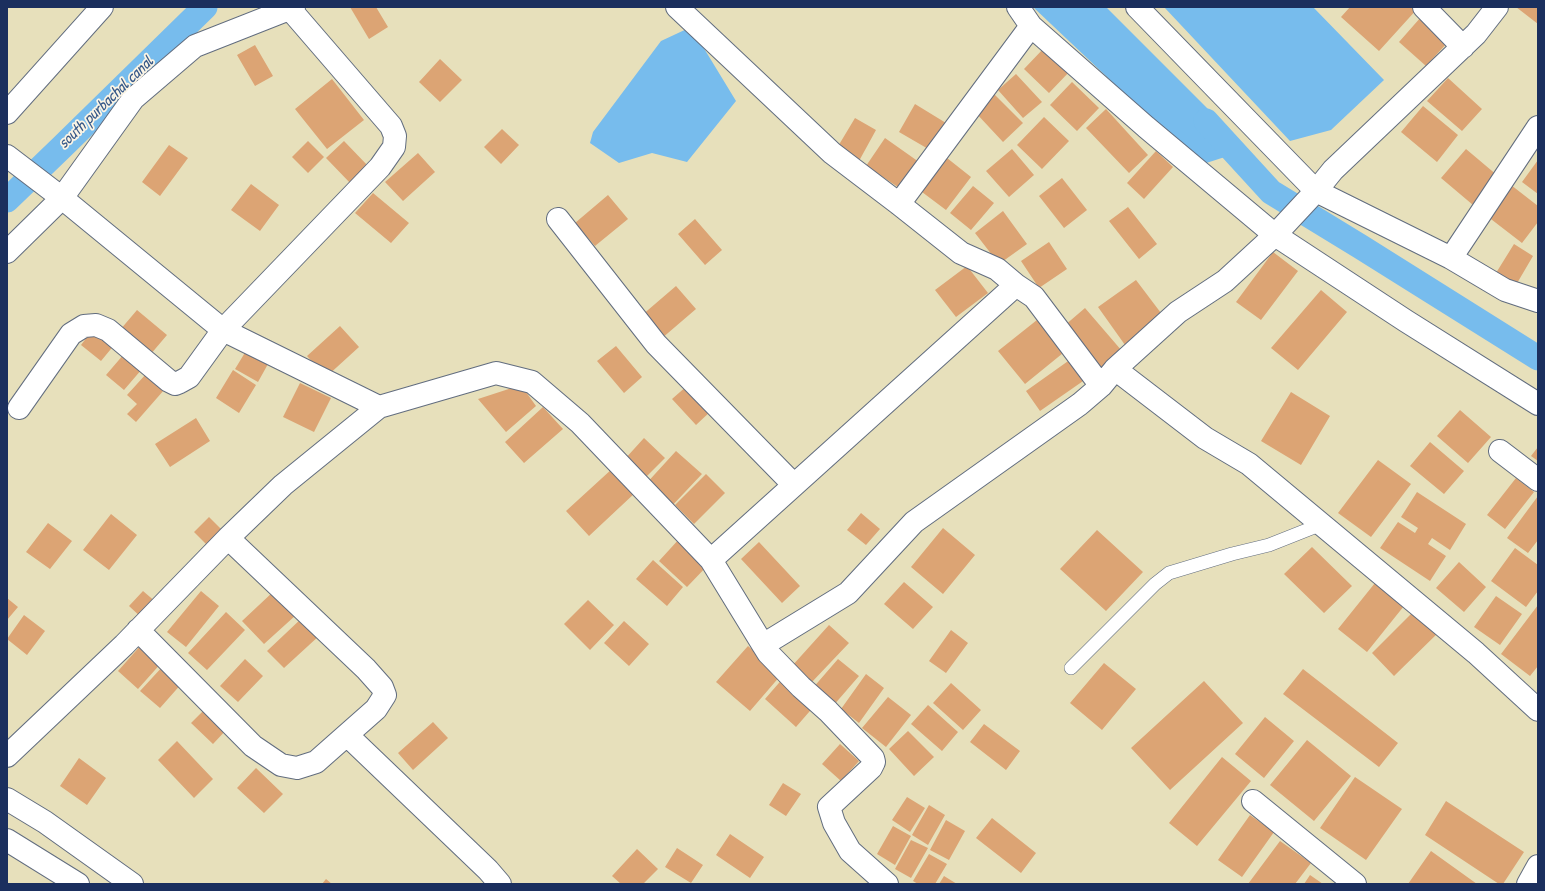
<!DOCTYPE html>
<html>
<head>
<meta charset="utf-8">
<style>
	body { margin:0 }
	#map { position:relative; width:1545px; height:891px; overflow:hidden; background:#e7e0bb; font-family:"Patrick Hand",sans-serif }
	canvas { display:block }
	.frame { position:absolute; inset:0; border:8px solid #1b2f5e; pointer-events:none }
</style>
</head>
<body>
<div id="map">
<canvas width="1545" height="891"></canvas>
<div class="frame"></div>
</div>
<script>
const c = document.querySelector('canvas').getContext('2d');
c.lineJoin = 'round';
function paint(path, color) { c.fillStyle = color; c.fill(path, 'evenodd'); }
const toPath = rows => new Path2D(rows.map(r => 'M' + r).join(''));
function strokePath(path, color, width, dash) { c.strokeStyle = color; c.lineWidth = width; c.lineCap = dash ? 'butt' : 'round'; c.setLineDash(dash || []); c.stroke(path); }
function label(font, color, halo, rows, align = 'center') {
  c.font = font + ' "Patrick Hand",sans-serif'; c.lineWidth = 3.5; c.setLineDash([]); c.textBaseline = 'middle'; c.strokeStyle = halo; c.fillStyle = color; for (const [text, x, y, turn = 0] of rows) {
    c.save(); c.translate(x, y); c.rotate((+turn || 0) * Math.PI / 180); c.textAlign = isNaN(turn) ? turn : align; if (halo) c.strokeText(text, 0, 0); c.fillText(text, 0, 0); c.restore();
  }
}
paint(toPath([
	[1033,7,1106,7,1228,129,1228,156,1200,165],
	[1164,7,1313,7,1384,80,1331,130,1290,141],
	[691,27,736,101,687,162,652,153,619,163,590,143,593,132,661,41]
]), '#77bced');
strokePath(toPath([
	[1206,121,1271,192,1361,247,1538,358],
	[7,200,63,146,205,7]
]), '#77bced', 25);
paint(toPath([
	[350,7,376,7,388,27,369,39],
	[1350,7,1416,7,1418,8,1379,51,1341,17],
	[1516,7,1538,7,1538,24],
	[1421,17,1448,42,1426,66,1399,42],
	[255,45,273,76,255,86,237,55],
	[1044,48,1070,71,1049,93,1024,69],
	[440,59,462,80,440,102,419,82],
	[1016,74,1042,102,1023,118,998,90],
	[1448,78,1482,109,1462,131,1427,101],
	[332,79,364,120,327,149,295,109],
	[1072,82,1099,108,1077,131,1050,105],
	[994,94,1023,123,1003,142,975,112],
	[915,104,946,123,930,150,899,132],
	[1423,106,1458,135,1437,162,1401,132],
	[1106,109,1148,155,1129,173,1086,128],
	[1044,117,1069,141,1042,169,1017,145],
	[855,118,876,130,859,161,837,148],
	[502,129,519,145,501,164,484,147],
	[885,138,919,162,901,189,866,166],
	[308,141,324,157,308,173,292,157],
	[344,141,369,167,352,185,326,158],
	[169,145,188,158,160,196,142,182],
	[1012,149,1034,175,1009,197,986,171],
	[1466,149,1498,176,1473,205,1441,178],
	[1156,151,1173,167,1144,199,1127,183],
	[418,153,435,172,403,201,385,182],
	[947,158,971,177,946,210,922,192],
	[1538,160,1538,194,1522,182],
	[1062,178,1087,210,1064,228,1039,196],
	[251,184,279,205,260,231,231,210],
	[1511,185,1538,206,1538,222,1522,243,1487,216],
	[973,186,994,203,971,230,950,213],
	[373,193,409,223,391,243,355,213],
	[608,195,628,219,595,246,575,223],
	[1128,207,1157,244,1139,259,1109,221],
	[1003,211,1027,244,999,264,975,233],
	[695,219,722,250,705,265,678,234],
	[1049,242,1067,269,1039,288,1021,261],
	[1514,244,1533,256,1516,285,1496,273],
	[1273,252,1298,271,1261,320,1236,302],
	[967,266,988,293,956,317,935,290],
	[1136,280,1164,317,1125,345,1098,307],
	[676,286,696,309,661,339,641,316],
	[1321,290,1347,312,1298,370,1271,348],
	[1085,308,1122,351,1101,369,1064,326],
	[137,310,167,335,150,355,120,330],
	[1042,316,1068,349,1025,384,998,351],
	[340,326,359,347,326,377,307,356],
	[94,328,115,344,101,361,81,345],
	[616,346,642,377,624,393,597,361],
	[246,351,268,364,258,382,235,369],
	[124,354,142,369,124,390,106,375],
	[1071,359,1086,379,1040,411,1026,391],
	[233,370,256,385,239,413,216,398],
	[146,374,164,390,136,422,127,414,137,404,127,395],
	[300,383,331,398,314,432,283,417],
	[521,385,536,406,506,432,478,399],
	[688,385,712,410,696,425,672,399],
	[1291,392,1330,416,1301,465,1261,441],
	[543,407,563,429,524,463,505,442],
	[1460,410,1491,437,1468,463,1437,436],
	[196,418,210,441,170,467,155,444],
	[644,438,665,458,644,479,624,460],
	[1430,442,1464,471,1444,494,1410,466],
	[1538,447,1538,461,1531,456],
	[676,451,702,474,669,509,644,486],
	[1378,460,1411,484,1371,537,1338,513],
	[613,468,636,492,589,536,566,511],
	[706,474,725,493,694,524,675,505],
	[1516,478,1534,492,1505,529,1487,515],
	[1417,492,1466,524,1450,550,1432,538,1428,544,1446,556,1430,581,1380,548,1398,522,1415,533,1418,528,1401,517],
	[1538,496,1538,540,1528,553,1507,538],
	[861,513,880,529,866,545,847,530],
	[111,514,137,535,109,570,83,550],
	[209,517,226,534,211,549,194,532],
	[48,523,72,541,50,569,26,552],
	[943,528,975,555,943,594,911,567],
	[1097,530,1143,572,1106,611,1060,569],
	[680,538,709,564,687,587,659,561],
	[759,542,800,586,782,603,741,559],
	[1312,547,1352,586,1324,613,1284,574],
	[1515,548,1538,565,1538,591,1526,607,1491,581],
	[653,560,683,587,667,606,636,579],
	[1459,562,1486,587,1464,612,1436,588],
	[1379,578,1408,601,1367,652,1338,629],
	[904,582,933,607,913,629,884,604],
	[143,591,157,603,143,619,129,606],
	[201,591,219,606,186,647,167,632],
	[274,591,296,615,264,644,242,621],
	[1496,596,1522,614,1500,645,1474,627],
	[7,598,18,607,7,620],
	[588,600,614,625,590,650,564,624],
	[1538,605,1538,666,1530,676,1501,654],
	[1418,607,1441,630,1394,676,1372,653],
	[226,612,245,630,207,670,188,653],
	[24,615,45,631,27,655,7,639],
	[303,617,320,635,284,668,267,651],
	[624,621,649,644,629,666,604,643],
	[829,625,849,643,811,683,792,666],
	[951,630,968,643,946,673,929,661],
	[142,644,163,661,138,689,118,671],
	[748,646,781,675,750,711,716,682],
	[245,659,263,676,238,702,220,686],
	[838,659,859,676,833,706,812,689],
	[1104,663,1136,689,1102,730,1070,703],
	[164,665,183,682,160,708,140,691],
	[1303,669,1398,743,1379,767,1283,694],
	[866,674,884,688,859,723,841,709],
	[785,676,816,704,796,727,765,699],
	[1204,681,1243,723,1170,790,1131,748],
	[951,683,981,710,963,730,933,703],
	[888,697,911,715,886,747,862,728],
	[928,705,958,732,942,751,911,724],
	[206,708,228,728,213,744,191,723],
	[1265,717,1294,741,1264,778,1235,754],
	[433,722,448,738,413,770,398,753],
	[984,724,1020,751,1006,770,970,742],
	[908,731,934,757,914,776,889,749],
	[1307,740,1351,776,1314,821,1270,785],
	[177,741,213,779,194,798,158,760],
	[840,744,859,761,841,781,822,764],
	[1222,757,1251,781,1197,846,1169,823],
	[79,758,106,778,87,805,60,786],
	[256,768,283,794,264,813,237,788],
	[1355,777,1402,809,1366,860,1320,828],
	[783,783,801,794,786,816,769,805],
	[907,797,925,808,910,832,892,820],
	[1446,801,1524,852,1503,884,1499,884,1425,835],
	[929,805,945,815,928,845,912,835],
	[1250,815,1274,832,1242,877,1218,860],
	[992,818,1036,853,1021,873,976,838],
	[946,820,965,831,949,860,930,850],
	[893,826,911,836,895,865,877,854],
	[730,834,764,857,750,878,716,855],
	[911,840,928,848,911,878,895,869],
	[1280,841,1311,863,1295,884,1248,884],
	[677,848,703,865,691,883,665,867],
	[637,849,658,869,643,884,621,884,612,876],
	[1431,851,1477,884,1408,884],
	[929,854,947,864,935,884,918,884,913,881],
	[1310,875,1323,884,1304,884],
	[944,876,957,884,939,884],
	[326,879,332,884,322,884]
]), '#dca474');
const lane = toPath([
	[1071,668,1155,584,1169,573,1232,554,1269,545,1322,524]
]);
const street = toPath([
	[677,7,832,153,899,204,961,253,997,269,1016,285,1034,297,1101,386],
	[1018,7,1031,26,1146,127,1275,235,1406,321,1538,404],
	[1137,7,1316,191,1451,258,1505,290,1538,301],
	[1424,7,1463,47],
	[7,113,102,7],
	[7,156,62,198,223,330,379,407,496,373,532,382,580,423,711,560,763,645,848,593,914,522,1080,404,1101,386,1115,369,1205,438,1249,464,1476,653,1538,710],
	[899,204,1031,26],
	[558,219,656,344,794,485],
	[7,252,62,198,133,99,195,46,294,7],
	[1451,258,1538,127],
	[1115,369,1178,312,1225,281,1275,235,1316,191,1333,170,1476,34,1497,7],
	[19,408,71,334,84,326,96,325,108,330,169,381,175,384,180,382,189,377,223,330,380,167,394,147,395,136,391,126,290,9],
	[1500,451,1538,480],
	[711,560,1016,285],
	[138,630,253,746,281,765,297,768,316,762,376,709,385,695,382,687,366,669,228,538],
	[763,645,768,653,801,687,828,711,873,758,874,762,871,768,829,807,834,823,850,851,887,884],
	[347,735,488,870,500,884],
	[7,756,124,645,228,538,283,485,379,407],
	[1253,801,1355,884]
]);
const secondary = toPath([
	[7,799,45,822,132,884],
	[7,840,78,884],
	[1528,884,1538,866]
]);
strokePath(lane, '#626d7f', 14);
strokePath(street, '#626d7f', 24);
strokePath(secondary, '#626d7f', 24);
strokePath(lane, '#fff', 13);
strokePath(street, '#fff', 22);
strokePath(secondary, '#fff', 22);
label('italic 16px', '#375989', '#fcf5e5', [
	["south purbachal canal",106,103,-44]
]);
</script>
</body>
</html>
